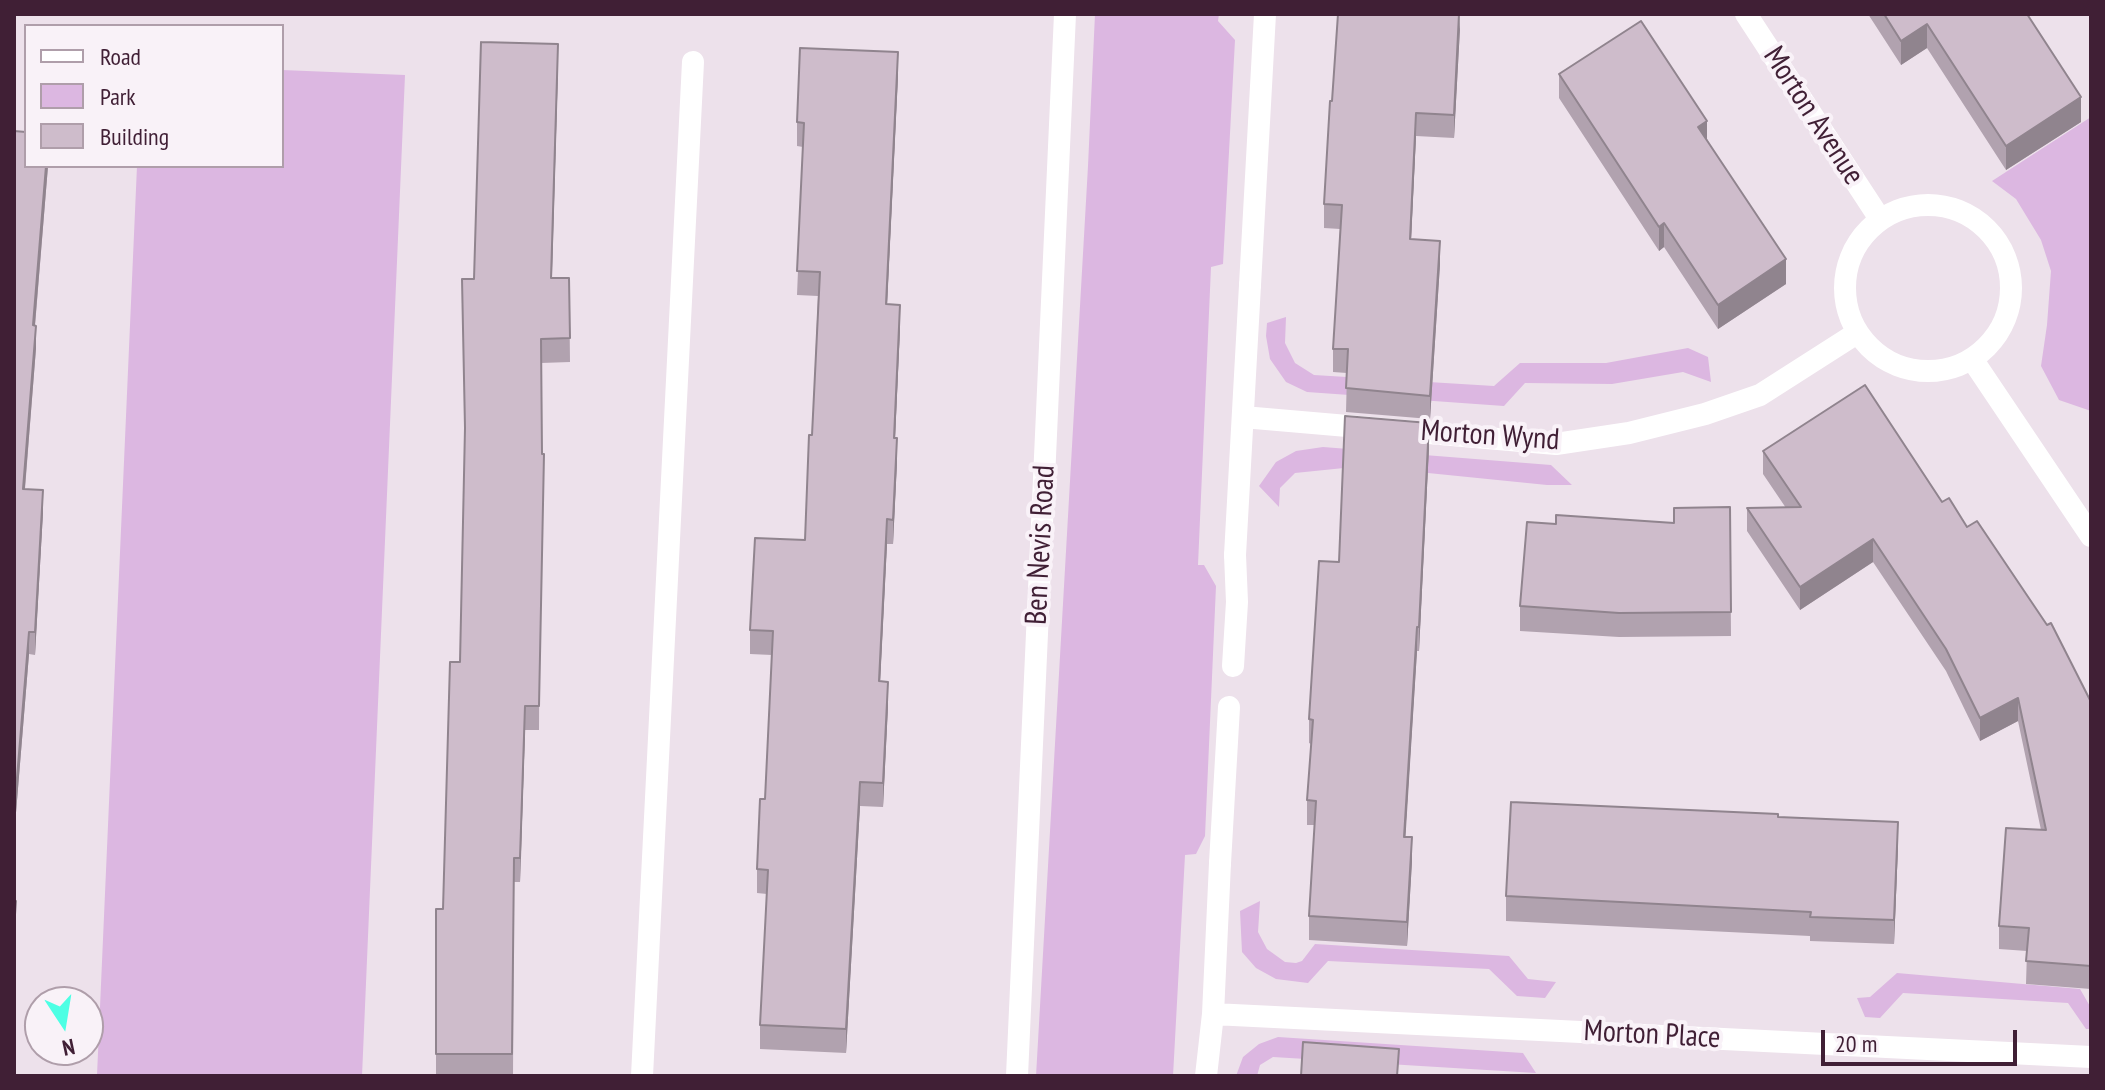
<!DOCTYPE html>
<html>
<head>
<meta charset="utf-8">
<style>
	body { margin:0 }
	#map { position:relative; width:2105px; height:1090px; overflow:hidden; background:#ede1eb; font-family:"PT Sans Narrow",sans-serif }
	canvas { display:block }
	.frame { position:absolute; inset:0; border:16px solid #401f35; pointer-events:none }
	.legend { position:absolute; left:24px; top:24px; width:260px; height:144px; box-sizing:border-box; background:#f9f2f8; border:2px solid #af9eaa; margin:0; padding:10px 14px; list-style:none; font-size:24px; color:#401f35 }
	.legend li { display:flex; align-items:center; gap:16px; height:40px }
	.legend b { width:40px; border:2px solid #af9eaa }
	.north { position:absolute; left:24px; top:986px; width:80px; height:80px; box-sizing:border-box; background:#f9f2f8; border:2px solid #af9eaa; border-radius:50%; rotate:168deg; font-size:22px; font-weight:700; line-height:32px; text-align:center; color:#401f35 }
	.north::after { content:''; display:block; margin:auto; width:28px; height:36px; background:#4dffe4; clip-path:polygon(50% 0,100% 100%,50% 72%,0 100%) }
	.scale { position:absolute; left:1821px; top:1030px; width:196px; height:36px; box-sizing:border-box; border:4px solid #401f35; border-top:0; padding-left:10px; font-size:24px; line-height:28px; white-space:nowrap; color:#401f35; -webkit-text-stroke:6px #f9f2f8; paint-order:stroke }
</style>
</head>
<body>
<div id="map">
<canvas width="2105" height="1090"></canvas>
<div class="frame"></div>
<ul class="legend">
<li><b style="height:10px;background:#fff"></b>Road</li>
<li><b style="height:22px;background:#dcb7e1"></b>Park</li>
<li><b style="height:22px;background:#cebccb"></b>Building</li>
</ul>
<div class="north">N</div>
<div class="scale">20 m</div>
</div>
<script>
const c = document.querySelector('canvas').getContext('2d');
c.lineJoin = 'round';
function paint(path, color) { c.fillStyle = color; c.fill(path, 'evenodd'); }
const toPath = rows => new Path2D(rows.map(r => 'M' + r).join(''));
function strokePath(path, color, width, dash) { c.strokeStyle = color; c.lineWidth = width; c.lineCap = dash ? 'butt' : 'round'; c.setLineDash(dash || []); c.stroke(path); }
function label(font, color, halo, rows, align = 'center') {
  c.font = font + ' "PT Sans Narrow",sans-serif'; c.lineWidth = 8; c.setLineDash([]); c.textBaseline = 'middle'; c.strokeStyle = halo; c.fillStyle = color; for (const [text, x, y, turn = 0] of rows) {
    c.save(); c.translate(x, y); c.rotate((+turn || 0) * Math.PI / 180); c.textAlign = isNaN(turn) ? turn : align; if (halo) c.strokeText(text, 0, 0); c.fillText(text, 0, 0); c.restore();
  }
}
paint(toPath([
	[1095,14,1219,14,1218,21,1235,40,1223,264,1211,267,1198,565,1204,565,1216,586,1205,836,1196,854,1185,855,1173,1076,1036,1076,1088,166],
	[282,70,405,75,362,1076,97,1075,137,166,282,166],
	[2091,117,2091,411,2059,400,2041,366,2047,325,2051,271,2041,240,2016,199,1992,181],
	[1286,317,1285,343,1295,363,1314,375,1494,386,1520,363,1606,363,1688,348,1708,357,1711,382,1683,372,1612,384,1525,383,1504,406,1307,392,1286,382,1270,359,1266,336,1267,323],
	[1323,447,1551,465,1572,485,1547,485,1428,473,1344,468,1295,473,1280,488,1279,507,1259,486,1276,462,1296,451],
	[1260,901,1258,932,1267,949,1285,962,1296,963,1302,961,1315,944,1509,956,1528,979,1556,982,1545,998,1517,996,1489,969,1328,961,1308,983,1276,979,1256,968,1242,952,1240,911],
	[1897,973,2080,989,2091,1008,2091,1029,2086,1029,2068,1003,1903,993,1880,1018,1865,1017,1857,998,1870,997],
	[1278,1037,1523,1053,1536,1073,1273,1057,1260,1065,1257,1076,1236,1076,1243,1057,1259,1044]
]), '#dcb7e1');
strokePath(toPath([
	[1250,285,1265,14],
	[1233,666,1237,602,1235,555],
	[1220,863,1229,707],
	[642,1076,693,62]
]), '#fff', 22);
strokePath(toPath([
	[1746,14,1880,219],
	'1845 288a83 83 0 1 1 166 0a83 83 0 1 1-166 0Z',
	[1972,359,2091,536],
	[1243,417,1556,444,1629,433,1705,414,1760,395,1857,333],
	[1235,555,1250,285],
	[1213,1014,2091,1057],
	[1017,1076,1065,14],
	[1206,1076,1213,1014,1220,863]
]), '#fff', 22);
paint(toPath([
	[1868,14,2027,14,2081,122,2006,170,1927,48,1901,65],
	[1460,28,1454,138,1416,136,1411,239,1440,264,1430,419,1346,412,1347,373,1333,372,1333,349,1340,229,1324,228,1324,204,1332,101],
	[558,68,552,278,569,278,570,362,541,363,539,730,525,730,520,882,514,882,513,1076,436,1076,436,909,443,909,460,662,474,279],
	[1559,74,1707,139,1786,284,1718,329,1664,247,1659,251,1559,98],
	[898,76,887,304,900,329,895,438,897,462,893,544,887,544,880,681,888,706,883,807,860,806,846,1053,760,1049,760,1025,767,894,757,893,757,869,765,799,772,655,750,654,750,630,805,540,812,435,818,296,797,295,803,147,797,146,797,122],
	[14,131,26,166,48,166,35,326,36,348,25,489,43,512,35,655,29,654,14,837],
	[1429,447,1419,651,1417,651,1405,837,1412,861,1407,946,1309,940,1309,916,1315,825,1307,825,1307,800,1311,744,1309,743,1309,719,1339,562],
	[1763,451,1942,502,1967,527,2091,702,2091,989,2026,984,2027,951,1999,949,1999,926,2041,830,2018,721,1980,741,1946,671,1873,562,1800,610,1747,531,1747,508,1786,508,1763,474],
	[1730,507,1731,636,1619,637,1520,631,1520,606,1556,524,1674,523],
	[1778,817,1898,846,1894,944,1810,941,1810,936,1506,921,1506,896]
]), '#b1a2af');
paint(toPath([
	[1460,14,1460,28,1454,138,1454,115],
	[1927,24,1927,48,1901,65,1901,41],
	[558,44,558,68,551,302,551,278],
	[898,52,898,76,886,328,886,304],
	[2081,97,2081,122,2006,170,2006,146],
	[1416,113,1416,136,1410,263,1410,239],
	[1707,121,1707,145,1698,127],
	[46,166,48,166,33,348,33,325],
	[1664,223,1664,247,1659,251,1659,227],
	[1440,241,1440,264,1430,419,1430,396],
	[1786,259,1786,284,1718,329,1718,305],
	[900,305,900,329,894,462,894,438],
	[36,326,36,348,23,511,23,489],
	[1429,423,1429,447,1419,651,1419,627],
	[897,438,897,462,893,544,893,520],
	[43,490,43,512,35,655,35,632],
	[887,519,887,544,879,705,879,681],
	[1873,539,1873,562,1800,610,1800,587],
	[1417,627,1417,651,1404,861,1404,837],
	[29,632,29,654,14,837,14,814],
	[888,682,888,706,883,807,883,783],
	[2018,698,2018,721,1980,741,1980,718],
	[525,706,525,730,520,882,520,858],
	[860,782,860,806,846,1053,846,1029],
	[1898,822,1898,846,1894,944,1894,920],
	[1412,837,1412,861,1407,946,1407,922],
	[16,901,16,923,14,950,14,928]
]), '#90848e');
const building = toPath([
	[1338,14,1459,14,1454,115,1416,113,1410,239,1440,241,1430,396,1346,388,1348,349,1333,349,1342,205,1324,204,1330,101,1332,101,1338,14],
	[1884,14,2027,14,2081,97,2006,146,1927,24,1901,41,1884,14],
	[1641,21,1707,121,1698,127,1786,259,1718,305,1664,223,1659,227,1559,74,1641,21],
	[481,42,558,44,551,278,569,278,570,338,541,339,542,454,544,454,539,706,525,706,520,858,514,858,512,1054,436,1054,436,909,443,909,450,662,460,662,465,428,462,279,474,279,481,42],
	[800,48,898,52,886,304,900,305,894,438,897,438,893,520,887,519,879,681,888,682,883,783,860,782,846,1029,760,1025,768,870,757,869,760,799,765,799,773,631,750,630,755,538,805,540,809,435,812,435,820,272,797,271,804,123,797,122,800,48],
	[14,131,26,132,26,166,46,166,33,325,36,326,23,489,43,490,35,632,29,632,14,814,14,131],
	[1865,385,1942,502,1949,498,1967,527,1977,521,2047,625,2051,623,2091,702,2091,966,2026,961,2029,928,1999,926,2006,828,2046,830,2018,698,1980,718,1946,649,1873,539,1800,587,1747,508,1801,507,1763,451,1865,385],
	[1345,416,1429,423,1419,627,1417,627,1404,837,1412,837,1407,922,1309,916,1316,801,1307,800,1313,720,1309,719,1319,561,1339,562,1345,416],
	[1730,507,1731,612,1619,613,1520,606,1527,522,1556,524,1556,515,1674,523,1674,508,1730,507],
	[1511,802,1778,814,1778,817,1898,822,1894,920,1810,917,1811,912,1506,896,1511,802],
	[14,901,16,901,14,928,14,901],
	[1303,1042,1399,1049,1397,1076,1301,1076,1303,1042]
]);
paint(building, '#cebccb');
strokePath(building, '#90848e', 2);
label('30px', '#401f35', '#f9f2f8', [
	["Morton Avenue",1813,116,57],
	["Morton Wynd",1490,436,4],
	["Ben Nevis Road",1041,545,-87],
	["Morton Place",1652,1035,3]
]);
</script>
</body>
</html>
